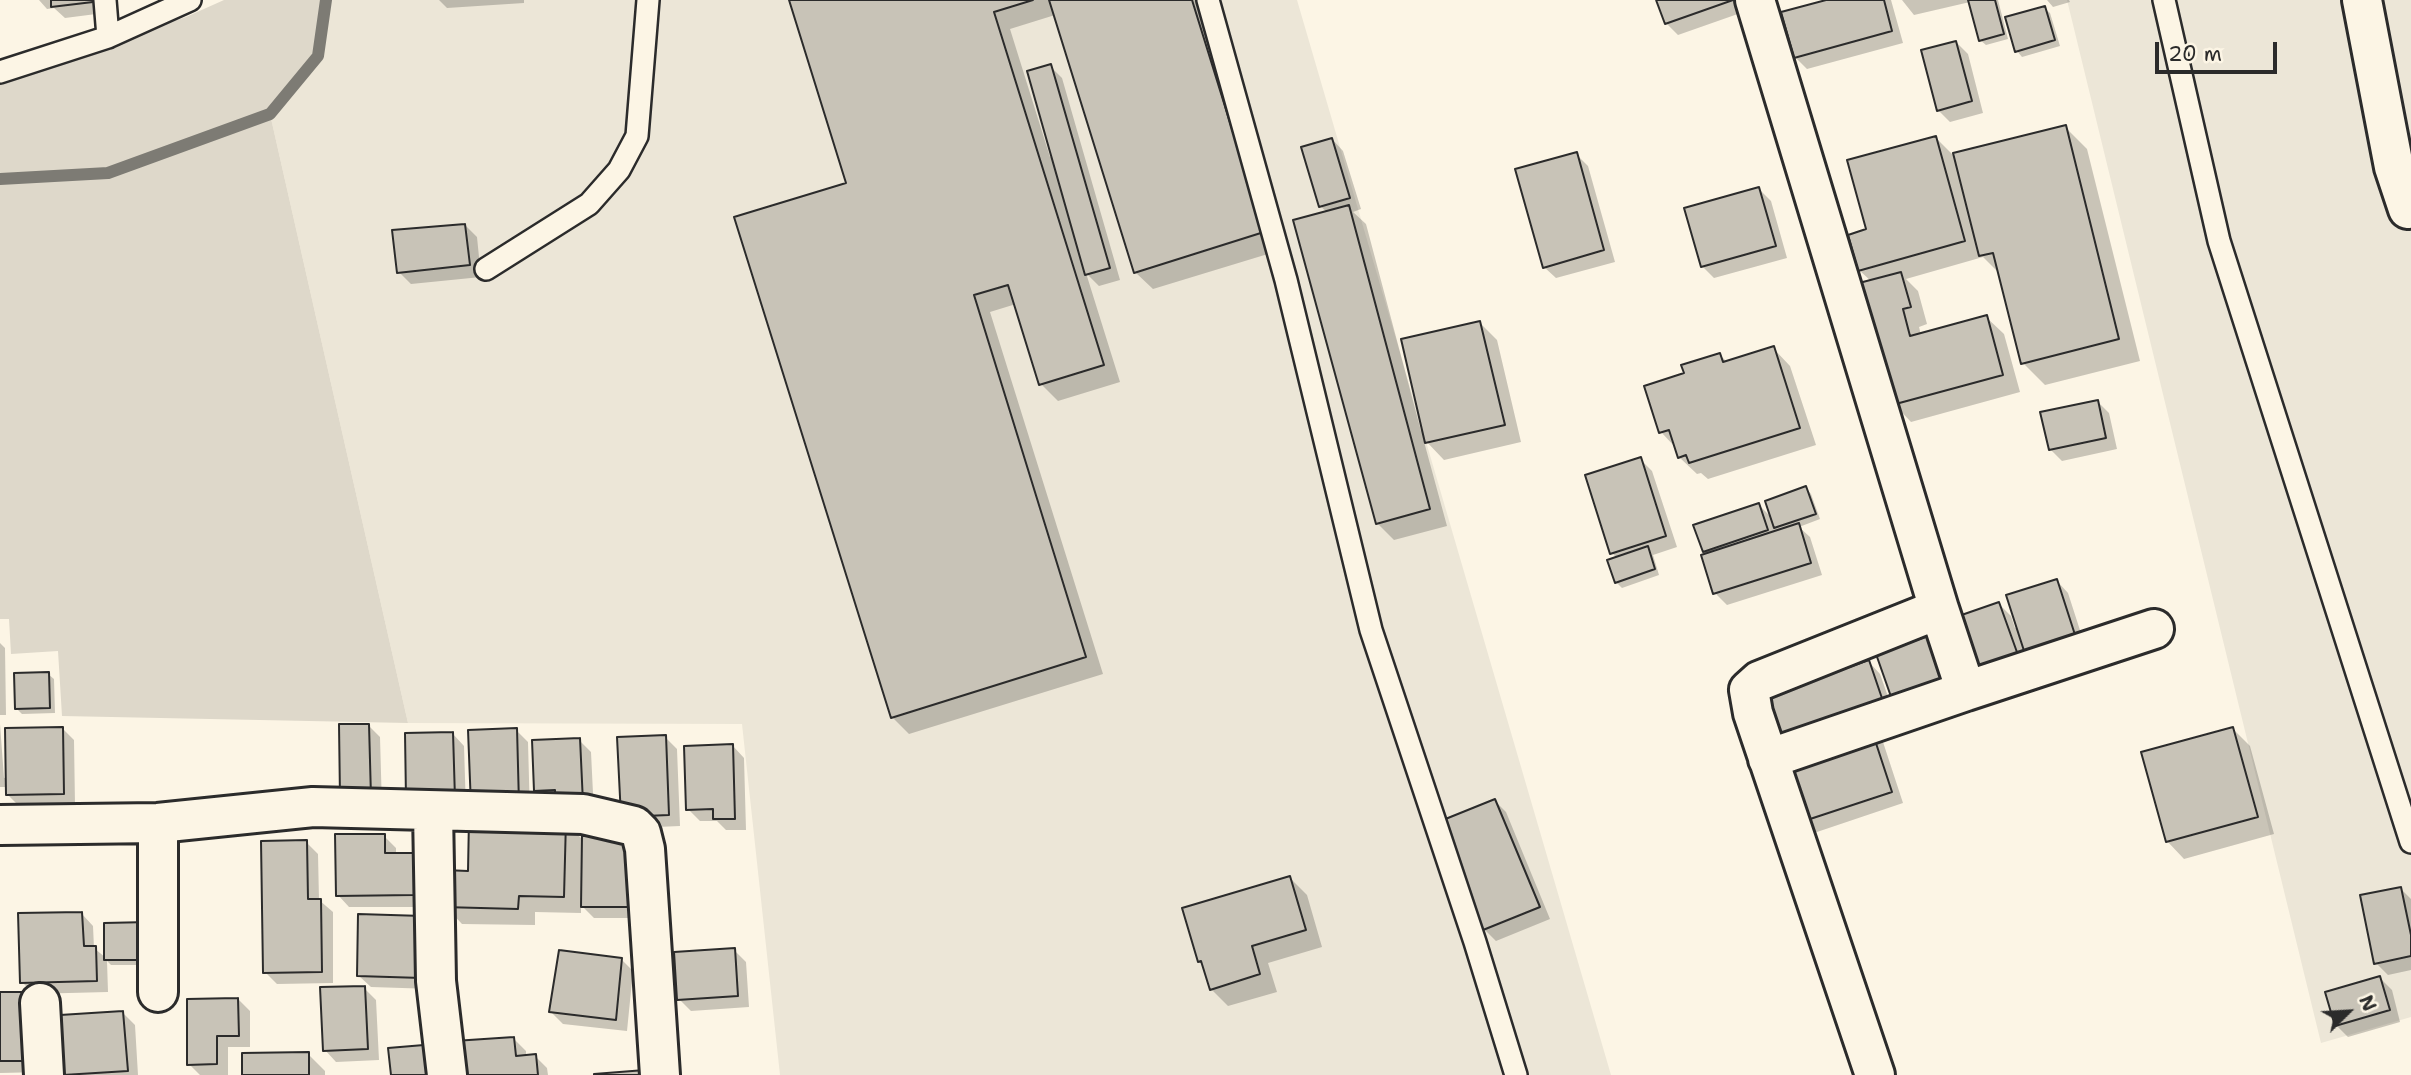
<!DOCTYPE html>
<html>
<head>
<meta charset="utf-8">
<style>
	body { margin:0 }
	#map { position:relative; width:2411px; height:1075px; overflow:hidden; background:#fcf5e5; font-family:"Shantell Sans",sans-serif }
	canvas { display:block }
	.north { position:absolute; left:2313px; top:977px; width:70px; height:70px; -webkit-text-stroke:5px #fcf5e5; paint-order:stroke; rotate:66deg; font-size:19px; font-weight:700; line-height:28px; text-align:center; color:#2b2b2b }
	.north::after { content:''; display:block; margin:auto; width:24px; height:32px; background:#2b2b2b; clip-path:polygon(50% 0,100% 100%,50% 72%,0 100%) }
	.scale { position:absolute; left:2155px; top:42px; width:122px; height:32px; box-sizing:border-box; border:4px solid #2b2b2b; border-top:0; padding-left:9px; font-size:21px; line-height:24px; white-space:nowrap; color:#2b2b2b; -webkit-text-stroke:5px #fcf5e5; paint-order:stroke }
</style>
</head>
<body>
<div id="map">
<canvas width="2411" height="1075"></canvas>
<div class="north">N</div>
<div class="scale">20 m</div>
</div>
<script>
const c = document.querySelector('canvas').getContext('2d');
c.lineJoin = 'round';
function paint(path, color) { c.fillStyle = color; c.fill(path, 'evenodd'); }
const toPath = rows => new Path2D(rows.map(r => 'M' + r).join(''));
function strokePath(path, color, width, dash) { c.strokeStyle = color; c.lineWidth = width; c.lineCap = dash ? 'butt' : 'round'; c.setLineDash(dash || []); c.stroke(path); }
paint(toPath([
	[326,0,1297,0,1611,1075,780,1075,742,724,408,723,270,114,318,56],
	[2067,0,2411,0,2411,1017,2321,1043]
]), '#ece6d7');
paint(toPath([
	[224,0,326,0,319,50,270,114,408,723,62,716,58,651,11,654,9,619,0,619,0,78,186,17]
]), '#ded8ca');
paint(toPath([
	[39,0,102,0,104,13,65,18,54,8,47,9],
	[439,0,524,0,524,3,447,8],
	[791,0,1203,0,1281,250,1153,289,1135,272,1055,15,1010,29,1050,157,1053,156,1050,66,1062,78,1120,280,1099,286,1086,273,1120,382,1058,401,1041,384,1016,304,990,312,1103,674,909,734,892,717,848,184],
	[1658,0,1749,0,1752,9,1678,35,1666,23],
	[1833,0,1891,0,1903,43,1807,69,1795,57],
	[1902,0,1998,0,2008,39,1986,45,1980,40,1970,2,1914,15],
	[2047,0,2069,0,2070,2,2053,7],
	[2044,8,2050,13,2060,46,2022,57,2017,51],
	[1956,42,1968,54,1983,113,1950,122,1938,110],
	[2065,127,2087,149,2140,361,2045,385,2023,363,2001,275,1983,257,1906,279,1918,291,1927,324,1919,327,1921,335,1986,317,2004,334,2020,392,1911,422,1894,404,1872,282,1859,270,1868,230,1936,138,1957,159],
	[1332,139,1343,151,1361,209,1353,212,1366,224,1421,431,1424,430,1480,323,1497,340,1521,442,1444,460,1423,438,1447,526,1394,540,1377,523,1327,212,1320,206],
	[1576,154,1588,166,1615,262,1556,278,1544,267],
	[1759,189,1771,201,1787,258,1714,278,1702,266],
	[465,225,477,237,481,277,411,284,399,272],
	[1773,348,1790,366,1816,445,1708,479,1701,473,1697,474,1679,457,1676,448,1661,432,1720,355,1728,363],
	[2097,401,2109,413,2117,449,2062,461,2050,449],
	[1640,459,1652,471,1677,547,1653,555,1659,575,1622,588,1616,582,1617,558,1612,553],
	[1806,488,1811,494,1820,519,1799,527,1810,537,1822,575,1727,605,1715,593,1703,556,1708,555,1704,551,1759,505,1773,519],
	[2057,581,2068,593,2087,652,2040,667,2023,651,2029,667,1982,683,1999,604,2011,616,2015,628,2018,627],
	[0,643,5,648,6,715,0,715],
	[1869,662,1880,674,1898,725,1874,733,1883,742,1903,803,1814,833,1802,821],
	[48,674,54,679,55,713,22,714,16,708],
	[0,724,4,778,7,777,63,729,74,740,75,805,19,806,7,794,7,787,0,787],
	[368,725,380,737,382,808,354,809],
	[2233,729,2250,746,2274,834,2184,859,2167,841],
	[516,730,528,742,530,816,484,817],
	[453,734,464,746,466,810,420,810],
	[665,737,677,749,680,826,634,828],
	[579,740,591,752,594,814,548,802,536,790],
	[733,746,744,758,746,830,726,830,717,821,700,821,688,809],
	[1495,801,1506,812,1550,919,1496,941,1484,929],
	[565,822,584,841,643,918,594,918,581,905,581,913,535,912,535,925,462,924,445,906,470,872],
	[384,836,396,848,396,855,413,855,425,867,426,907,349,907,338,895],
	[306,842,318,854,319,900,333,912,333,983,277,984,265,972],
	[1290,878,1307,895,1322,947,1268,963,1277,992,1228,1006,1211,989,1204,966,1199,961],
	[2400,888,2411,899,2411,970,2388,975,2376,963],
	[82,914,93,926,94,948,106,958,106,924,154,965,111,965,107,961,108,992,30,994,43,1072,0,1073,0,994,33,993,22,982],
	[360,916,433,989,371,987,359,976],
	[734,950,746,962,749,1007,691,1011,679,999],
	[621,959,633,971,627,1031,563,1024,551,1012],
	[2380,978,2392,990,2400,1022,2348,1037,2336,1025],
	[364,988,376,1000,379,1060,336,1062,325,1050],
	[238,999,250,1011,250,1047,228,1047,228,1075,200,1075,189,1064],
	[123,1013,135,1025,138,1075,65,1075],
	[514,1039,526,1051,526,1056,535,1056,547,1068,548,1075,458,1075],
	[308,1054,325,1071,325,1075,244,1075]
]), '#0003');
strokePath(toPath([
	[0,179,108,173,270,114,318,56,326,0]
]), '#7d7b74', 12);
const building = toPath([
	[51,0,92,0,93,2,51,7,51,0],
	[789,0,1033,0,994,12,1104,365,1039,385,1008,285,974,295,1086,657,891,718,734,217,846,183,789,0],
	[1049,0,1192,0,1264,232,1134,273,1049,0],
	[1656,0,1733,0,1665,24,1656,0],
	[1826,0,1884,0,1892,31,1794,58,1781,12,1826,0],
	[1968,0,1995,0,2004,34,1979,41,1968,0],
	[2045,6,2055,40,2015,52,2005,17,2045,6],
	[1956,41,1972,101,1937,111,1921,50,1956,41],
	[1051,64,1110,268,1085,275,1027,71,1051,64],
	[2066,125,2119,339,2021,364,1993,253,1979,256,1953,153,2066,125],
	[1936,136,1965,241,1858,271,1848,235,1866,229,1847,160,1936,136],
	[1332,138,1350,198,1319,207,1301,147,1332,138],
	[1577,152,1604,250,1543,268,1515,169,1577,152],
	[1759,187,1776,246,1701,267,1684,208,1759,187],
	[1349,205,1430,509,1376,524,1293,220,1349,205],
	[465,224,470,265,397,273,392,230,465,224],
	[1901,272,1911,307,1903,309,1910,336,1987,315,2003,375,1892,405,1859,283,1901,272],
	[1480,321,1505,425,1425,443,1401,339,1480,321],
	[1774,346,1800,428,1689,463,1686,455,1678,458,1669,430,1659,433,1644,386,1684,373,1681,365,1720,353,1723,362,1774,346],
	[2098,400,2106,438,2049,450,2040,412,2098,400],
	[1641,457,1666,536,1610,554,1585,475,1641,457],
	[1806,486,1816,514,1774,528,1765,501,1806,486],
	[1759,503,1768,530,1703,552,1693,525,1759,503],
	[1799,523,1811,563,1713,594,1701,555,1799,523],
	[1648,546,1655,569,1615,583,1607,560,1648,546],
	[2057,579,2077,641,2026,657,2006,595,2057,579],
	[1999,602,2018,655,1969,672,1950,619,1999,602],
	[1934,634,1952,688,1895,708,1876,654,1934,634],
	[1869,660,1887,713,1777,751,1759,699,1869,660],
	[49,672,50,708,15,709,14,673,49,672],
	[339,724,369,724,371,797,340,798,339,724],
	[63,727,64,794,6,795,5,728,63,727],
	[2233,727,2258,817,2166,842,2141,752,2233,727],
	[517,728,519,804,471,806,468,730,517,728],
	[1871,728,1892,792,1801,822,1780,759,1871,728],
	[453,732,455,799,406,799,405,733,453,732],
	[666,735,669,815,621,817,617,737,666,735],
	[580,738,583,803,555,804,555,790,534,791,532,740,580,738],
	[733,744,735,819,713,819,713,809,686,810,684,746,733,744],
	[1495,799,1540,907,1483,930,1438,822,1495,799],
	[469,818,566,820,564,897,519,896,518,909,443,907,444,870,468,871,469,818],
	[335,834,385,834,385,853,414,853,414,895,336,896,335,834],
	[582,836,633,836,632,907,581,907,582,836],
	[307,840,308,899,321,899,322,972,263,973,261,841,307,840],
	[1290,876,1306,930,1252,946,1260,974,1210,990,1201,961,1198,962,1182,908,1290,876],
	[2401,887,2411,935,2411,956,2374,964,2360,895,2401,887],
	[82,912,84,946,96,946,97,981,20,983,18,913,82,912],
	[358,914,423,916,422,978,357,976,358,914],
	[149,922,149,960,104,960,104,923,149,922],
	[735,948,738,996,677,1000,674,952,735,948],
	[559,950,622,958,616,1020,549,1012,559,950],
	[2380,976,2390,1010,2335,1026,2325,992,2380,976],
	[365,986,368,1049,323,1051,320,987,365,986],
	[0,992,31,992,32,1061,0,1061,0,992],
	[238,998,239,1036,217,1036,217,1064,187,1065,187,999,238,998],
	[123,1011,128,1071,63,1075,60,1015,123,1011],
	[514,1037,516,1056,536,1054,538,1075,457,1075,454,1041,514,1037],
	[436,1044,438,1075,391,1075,388,1048,436,1044],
	[309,1052,309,1075,242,1075,242,1053,309,1052],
	[645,1070,645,1075,594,1075,594,1074,645,1070]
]);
paint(building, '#c8c3b7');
strokePath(building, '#2b2b2b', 2);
const lane = toPath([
	[105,0,108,37],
	[1208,0,1286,280,1371,630,1475,942,1516,1075],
	[2164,0,2219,241,2411,842],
	[0,72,108,37,190,0],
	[486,269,589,204,619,170,637,136,648,0]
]);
const street = toPath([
	[1755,0,1939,609,1759,681,1749,690,1753,713,1875,1075],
	[2362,0,2394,167,2408,209,2411,208],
	[1939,609,1966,691,2154,629],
	[1768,759,1966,691],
	[433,811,436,981,447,1075],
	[0,825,158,823,313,807,583,814,634,826,641,833,645,849,660,1075],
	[158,992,158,823],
	[40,1003,44,1075]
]);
strokePath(lane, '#2b2b2b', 26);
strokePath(street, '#2b2b2b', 44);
strokePath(lane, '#fcf5e5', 21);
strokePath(street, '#fcf5e5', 38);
</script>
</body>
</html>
